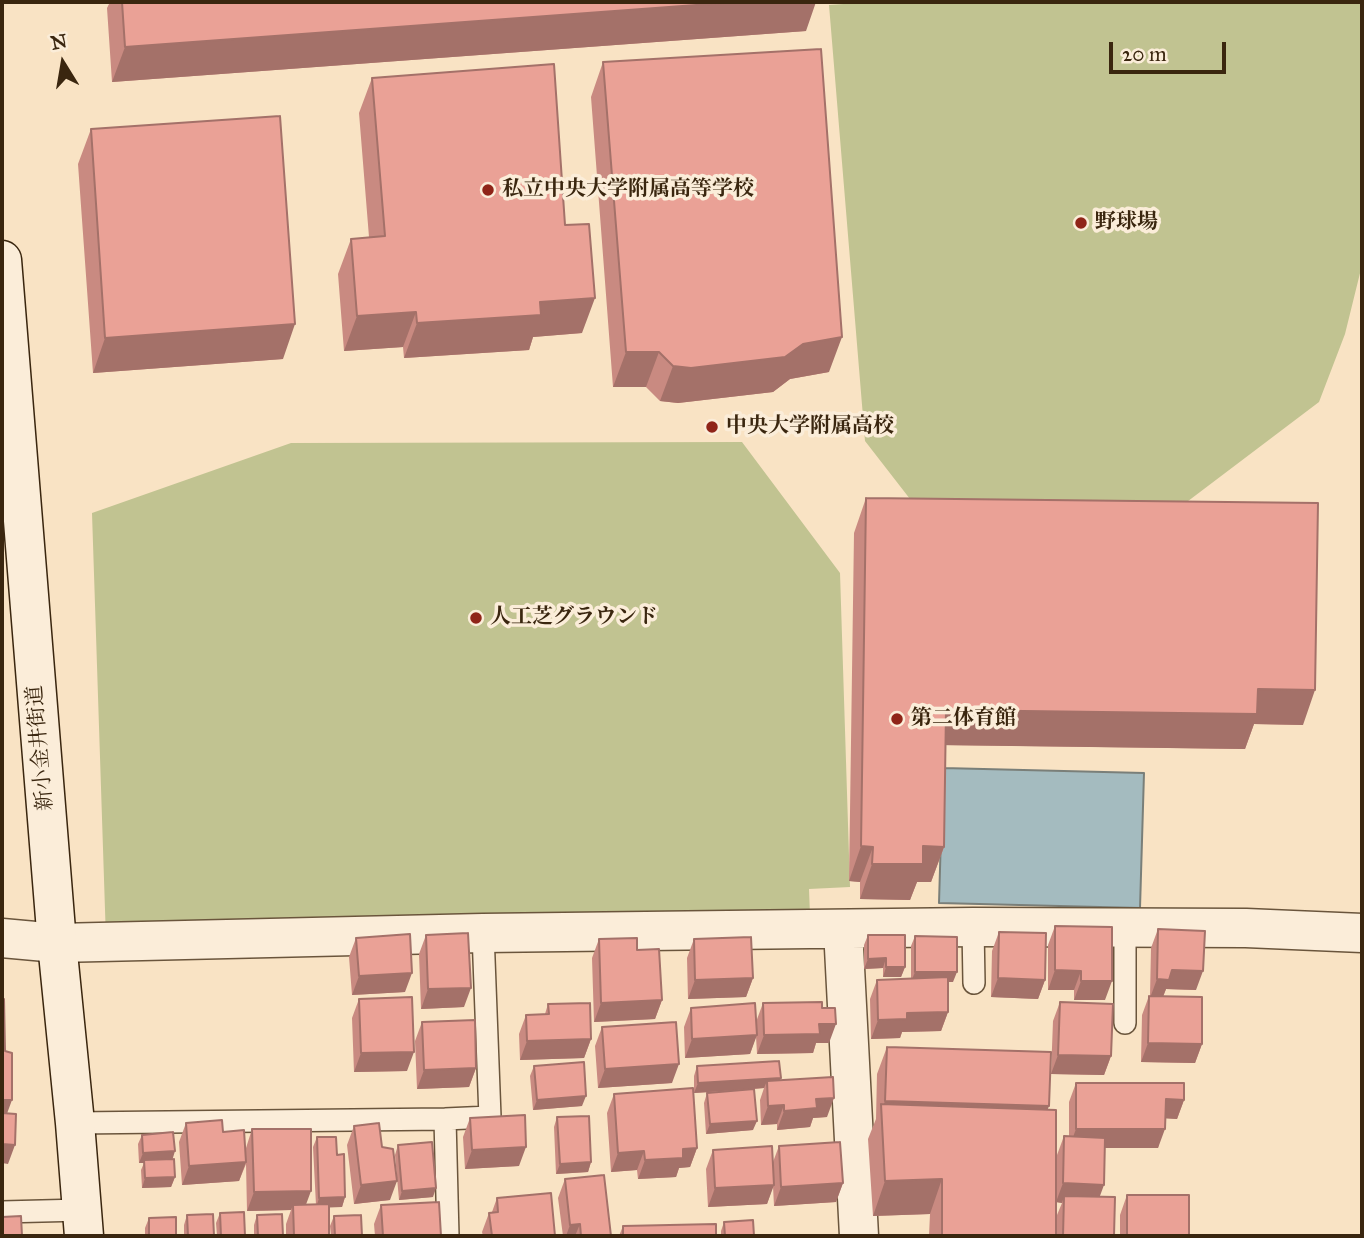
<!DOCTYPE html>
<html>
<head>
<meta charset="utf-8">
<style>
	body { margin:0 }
	#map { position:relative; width:1364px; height:1238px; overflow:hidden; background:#f9e3c4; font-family:"IM FELL Great Primer",serif }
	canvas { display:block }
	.frame { position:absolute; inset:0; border:4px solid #3a260f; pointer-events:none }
	.north { position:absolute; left:28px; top:28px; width:70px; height:70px; -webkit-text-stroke:5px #fbedd9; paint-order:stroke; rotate:349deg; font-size:19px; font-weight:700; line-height:28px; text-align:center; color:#3a260f }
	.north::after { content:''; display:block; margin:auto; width:24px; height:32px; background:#3a260f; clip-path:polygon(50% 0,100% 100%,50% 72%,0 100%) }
	.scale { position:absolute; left:1109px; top:42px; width:117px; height:32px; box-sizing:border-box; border:4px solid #3a260f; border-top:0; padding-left:9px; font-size:21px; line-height:24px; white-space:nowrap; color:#3a260f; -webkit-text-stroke:5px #fbedd9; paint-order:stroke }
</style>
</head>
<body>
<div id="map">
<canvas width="1364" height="1238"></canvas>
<div class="frame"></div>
<div class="north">N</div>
<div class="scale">20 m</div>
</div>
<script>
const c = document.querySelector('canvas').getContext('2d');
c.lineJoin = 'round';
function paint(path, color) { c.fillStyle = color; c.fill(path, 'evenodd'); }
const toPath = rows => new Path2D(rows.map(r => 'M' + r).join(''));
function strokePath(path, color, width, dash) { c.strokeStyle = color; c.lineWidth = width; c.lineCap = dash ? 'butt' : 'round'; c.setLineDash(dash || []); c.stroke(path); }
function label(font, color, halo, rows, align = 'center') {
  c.font = font + ' "IM FELL Great Primer","Noto Serif JP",serif'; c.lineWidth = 7; c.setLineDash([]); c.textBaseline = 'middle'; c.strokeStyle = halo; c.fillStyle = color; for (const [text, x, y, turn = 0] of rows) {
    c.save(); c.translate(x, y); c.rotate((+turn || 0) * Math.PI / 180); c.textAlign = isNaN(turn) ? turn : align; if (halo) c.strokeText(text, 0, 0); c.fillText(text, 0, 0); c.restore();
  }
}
paint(toPath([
	[872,2,1362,2,1362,265,1345,334,1319,402,1163,520,917,508,865,441,829,5],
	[742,442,840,573,850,887,809,889,810,915,106,940,92,513,291,443]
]), '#c1c391');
const water = toPath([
	[943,768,1144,773,1140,908,939,903,943,768]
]);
paint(water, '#a4bbbf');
strokePath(water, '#7a7f79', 2);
const lane = toPath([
	[973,927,974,983],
	[1125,1023,1125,929],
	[445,1119,448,1236],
	[75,1123,445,1119,490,1117,483,933],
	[2,1212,82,1210]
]);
const street = toPath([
	[843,929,859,1236],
	[2,938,57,943,483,933,973,927,1246,928,1362,933]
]);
const secondary = toPath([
	[2,260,57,943,75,1123,84,1236]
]);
strokePath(lane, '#6a553c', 24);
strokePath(street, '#6a553c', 41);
strokePath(secondary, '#3a260f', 41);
strokePath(lane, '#fbedd9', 21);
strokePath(street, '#fbedd9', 38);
strokePath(secondary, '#fbedd9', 38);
paint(toPath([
	[110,2,122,2,806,31,112,82,107,8],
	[603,62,829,372,790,379,773,392,678,403,660,401,646,387,613,387,591,97],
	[372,78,565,225,582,333,533,337,529,350,404,358,403,347,344,351,338,274,351,239,369,237,359,113],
	[91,129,283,359,93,373,78,164],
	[866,498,1303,725,1254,724,1245,749,946,745,944,847,931,882,917,882,910,900,860,899,860,882,849,881,854,533],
	[1055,926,1105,1000,1074,1000,1074,990,1048,990,1048,945],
	[1158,929,1196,990,1166,989,1163,997,1202,1044,1195,1063,1141,1062,1142,1015,1149,996,1150,996,1151,948],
	[999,932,1045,980,1038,999,991,997,992,951],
	[426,935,464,1007,421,1009,419,954],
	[868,935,905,967,901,977,883,977,883,968,864,969,864,945],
	[915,936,953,982,948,982,948,1012,941,1031,902,1032,900,1038,871,1039,870,999,877,980,911,979,911,946],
	[356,938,405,992,352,995,349,957],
	[599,939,637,950,662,1000,655,1019,594,1022,592,958],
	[694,939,753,978,746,997,688,999,687,958],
	[359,999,407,1071,354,1072,352,1018],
	[1060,1002,1111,1056,1104,1075,1051,1074,1053,1021],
	[763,1003,822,1008,829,1043,816,1043,813,1053,757,1054,756,1036,750,1054,685,1058,684,1027,691,1008,756,1022],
	[548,1004,591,1039,584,1058,520,1060,519,1034,526,1015,545,1014],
	[422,1022,476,1068,469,1087,417,1089,415,1041],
	[602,1027,672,1083,598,1088,595,1046],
	[887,1047,1048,1109,1056,1200,1057,1155,1064,1136,1069,1136,1069,1102,1076,1083,1184,1100,1177,1119,1165,1118,1158,1148,1105,1148,1099,1197,1114,1236,1057,1236,1057,1215,1062,1203,1056,1202,1056,1236,929,1236,930,1214,873,1216,868,1139,876,1119,877,1074],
	[534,1066,582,1106,533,1110,530,1076],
	[697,1066,780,1080,827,1117,813,1118,810,1127,777,1130,777,1124,761,1125,760,1100,764,1088,754,1089,753,1130,706,1134,704,1103,707,1093,746,1090,694,1093,694,1076],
	[614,1094,697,1148,690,1167,679,1168,676,1177,638,1179,637,1170,611,1172,607,1113],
	[557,1117,591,1162,588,1172,556,1174,554,1127],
	[470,1118,519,1166,465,1169,463,1137],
	[186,1123,223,1132,246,1148,252,1129,306,1205,316,1205,313,1147,317,1137,337,1155,345,1197,342,1207,329,1207,329,1236,286,1236,286,1224,291,1210,247,1211,246,1164,239,1181,182,1185,179,1142],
	[354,1126,390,1200,354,1204,347,1145],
	[142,1135,172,1159,175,1177,171,1187,142,1188,141,1170,144,1163,139,1163,138,1144],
	[398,1145,433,1197,399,1200,395,1155],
	[779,1146,843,1183,836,1202,774,1206,773,1186,767,1204,708,1207,706,1169,713,1150,773,1162],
	[565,1179,611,1236,563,1236,558,1198],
	[1127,1195,1189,1236,1120,1236,1120,1215],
	[497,1198,555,1236,483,1236,482,1232,489,1213,492,1212],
	[381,1205,441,1236,375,1236,374,1224],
	[220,1213,245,1236,217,1236,216,1223],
	[187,1215,214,1236,184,1236,184,1225],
	[257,1215,283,1236,254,1236,254,1225],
	[334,1216,362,1236,331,1236,330,1226],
	[149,1218,176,1236,145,1236,145,1228],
	[724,1222,754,1236,721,1236,721,1231],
	[623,1226,716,1236,619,1236]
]), '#c98a81');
paint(toPath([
	[737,2,816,2,806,31,112,82,125,47],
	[595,298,582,333,533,337,529,350,404,358,417,323,540,302],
	[416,312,403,347,344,351,357,316],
	[295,324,283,359,93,373,105,338],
	[842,337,829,372,790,379,773,392,678,403,660,401,673,366],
	[626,352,659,352,646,387,613,387],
	[1258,689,1315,690,1303,725,1254,724,1245,749,934,745,946,710],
	[861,846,873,847,860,882,849,881],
	[923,846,944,847,931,882,917,882,910,900,860,899,872,864],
	[886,958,883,968,864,969,868,959],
	[886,967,905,967,901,977,883,977],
	[1055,970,1081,971,1074,990,1048,990],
	[1172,970,1203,971,1196,990,1166,989,1162,999,1150,998,1157,979],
	[915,972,957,972,953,982,911,982],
	[412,973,405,992,352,995,359,976],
	[753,978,746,997,688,999,695,980],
	[998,978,1045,980,1038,999,991,997],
	[1081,981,1112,981,1105,1000,1074,1000],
	[471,988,464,1007,421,1009,428,989],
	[662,1000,655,1019,594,1022,601,1003],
	[948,1012,941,1031,902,1032,900,1038,871,1039,878,1020,907,1013],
	[819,1024,836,1024,829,1043,816,1043,813,1053,757,1054,764,1035],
	[757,1035,750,1054,685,1058,692,1039],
	[591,1039,584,1058,520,1060,527,1041],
	[1148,1043,1202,1044,1195,1063,1141,1062],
	[414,1052,407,1071,354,1072,361,1053],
	[1058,1055,1111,1056,1104,1075,1051,1074],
	[679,1064,672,1083,598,1088,605,1069],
	[476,1068,469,1087,417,1089,424,1070],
	[781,1078,777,1088,767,1081,764,1088,694,1093,698,1083],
	[586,1096,582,1106,533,1110,537,1100],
	[834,1098,827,1117,813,1118,810,1127,777,1130,784,1111,816,1099],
	[1166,1099,1184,1100,1177,1119,1159,1118],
	[2,1100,12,1100,5,1119,2,1119],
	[885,1101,1049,1106,1039,1133,881,1112],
	[784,1105,777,1124,761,1125,768,1106],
	[757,1121,753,1130,706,1134,710,1124],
	[1076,1129,1165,1129,1158,1148,1069,1148],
	[2,1144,15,1145,8,1164,2,1163],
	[526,1147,519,1166,465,1169,472,1150],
	[697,1148,690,1167,679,1168,676,1177,638,1179,645,1160,683,1149],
	[175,1151,172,1161,144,1160,144,1163,139,1163,143,1153],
	[644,1151,637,1170,611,1172,618,1153],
	[246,1162,239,1181,182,1185,189,1166],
	[591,1162,588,1172,556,1174,560,1164],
	[175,1177,171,1187,142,1188,145,1178],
	[942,1179,930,1214,873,1216,885,1181],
	[397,1181,390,1200,354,1204,361,1185],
	[843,1183,836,1202,774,1206,781,1187],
	[1063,1183,1104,1185,1097,1204,1064,1196,1062,1203,1056,1202],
	[774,1185,767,1204,708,1207,715,1188],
	[436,1188,433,1197,399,1200,402,1191],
	[311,1191,304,1210,293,1205,291,1210,247,1211,254,1192],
	[345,1197,342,1207,316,1208,319,1198],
	[580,1224,575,1236,566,1236,570,1225]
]), '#a47169');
const building = toPath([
	[122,2,737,2,125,47,122,2],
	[821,49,842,337,803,344,785,357,691,368,673,366,659,352,626,352,603,62,821,49],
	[554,64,565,225,589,224,595,298,540,302,541,315,417,323,416,312,357,316,351,239,385,236,372,78,554,64],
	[280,116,295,324,105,338,91,129,280,116],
	[866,498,1318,503,1315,690,1258,689,1257,714,946,710,944,847,923,846,923,864,872,864,873,847,861,846,866,498],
	[1055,926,1112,927,1112,981,1081,981,1081,971,1055,970,1055,926],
	[1158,929,1205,931,1203,971,1172,970,1169,980,1157,979,1158,929],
	[999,932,1046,933,1045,980,998,978,999,932],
	[468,933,471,988,428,989,426,935,468,933],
	[410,934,412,973,359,976,356,938,410,934],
	[868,935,905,935,905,967,886,967,886,958,868,959,868,935],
	[915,936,957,937,957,972,915,972,915,936],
	[751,937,753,978,695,980,694,939,751,937],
	[637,938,637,950,659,949,662,1000,601,1003,599,939,637,938],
	[948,977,948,1012,907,1013,907,1019,878,1020,877,980,948,977],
	[1149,996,1202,997,1202,1044,1148,1043,1149,996],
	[412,997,414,1052,361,1053,359,999,412,997],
	[2,999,4,999,5,1051,12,1053,12,1100,2,1100,2,999],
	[822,1002,822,1008,835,1008,836,1024,819,1024,820,1034,764,1035,763,1003,822,1002],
	[1060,1002,1113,1004,1111,1056,1058,1055,1060,1002],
	[590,1003,591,1039,527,1041,526,1015,549,1014,548,1004,590,1003],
	[755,1003,757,1035,692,1039,691,1008,755,1003],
	[475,1020,476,1068,424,1070,422,1022,475,1020],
	[676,1022,679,1064,605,1069,602,1027,676,1022],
	[887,1047,1051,1052,1049,1106,885,1101,887,1047],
	[779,1061,781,1078,698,1083,697,1066,779,1061],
	[584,1062,586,1096,537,1100,534,1066,584,1062],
	[833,1077,834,1098,816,1099,817,1108,784,1111,784,1105,768,1106,767,1081,833,1077],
	[1076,1083,1184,1083,1184,1100,1166,1099,1165,1129,1076,1129,1076,1083],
	[693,1088,697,1148,683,1149,683,1158,645,1160,644,1151,618,1153,614,1094,693,1088],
	[754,1089,757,1121,710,1124,707,1093,754,1089],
	[881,1104,1056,1110,1056,1236,942,1236,942,1179,885,1181,881,1104],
	[2,1113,16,1114,15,1145,2,1144,2,1113],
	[525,1115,526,1147,472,1150,470,1118,525,1115],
	[589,1116,591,1162,560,1164,557,1117,589,1116],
	[222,1120,223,1132,244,1130,246,1162,189,1166,186,1123,222,1120],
	[379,1123,382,1147,393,1149,397,1181,361,1185,354,1126,379,1123],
	[252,1129,311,1129,311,1191,254,1192,252,1129],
	[173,1132,175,1151,143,1153,142,1135,173,1132],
	[1064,1136,1105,1138,1104,1185,1063,1183,1064,1136],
	[317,1137,336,1137,337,1155,344,1154,345,1197,319,1198,317,1137],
	[432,1142,436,1188,402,1191,398,1145,432,1142],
	[840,1142,843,1183,781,1187,779,1146,840,1142],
	[772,1146,774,1185,715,1188,713,1150,772,1146],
	[174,1159,175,1177,145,1178,144,1160,174,1159],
	[604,1175,611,1236,581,1236,580,1224,570,1225,565,1179,604,1175],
	[551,1193,555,1236,492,1236,489,1213,498,1212,497,1198,551,1193],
	[1127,1195,1189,1195,1189,1236,1127,1236,1127,1195],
	[1064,1196,1115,1197,1114,1236,1063,1236,1064,1196],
	[439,1202,441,1236,383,1236,381,1205,439,1202],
	[329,1204,329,1236,294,1236,293,1205,329,1204],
	[244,1212,245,1236,221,1236,220,1213,244,1212],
	[213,1214,214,1236,188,1236,187,1215,213,1214],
	[282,1214,283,1236,258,1236,257,1215,282,1214],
	[361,1215,362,1236,335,1236,334,1216,361,1215],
	[21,1216,22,1236,2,1236,2,1217,21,1216],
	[176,1217,176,1236,149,1236,149,1218,176,1217],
	[753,1220,754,1236,725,1236,724,1222,753,1220],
	[716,1224,716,1236,623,1236,623,1226,716,1224]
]);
paint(building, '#eaa196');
strokePath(building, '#a47169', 2);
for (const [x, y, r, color] of [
	[488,190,7,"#8f2418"],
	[1081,223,7,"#8f2418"],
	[712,427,7,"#8f2418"],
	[476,618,7,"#8f2418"],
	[897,719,7,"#8f2418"]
]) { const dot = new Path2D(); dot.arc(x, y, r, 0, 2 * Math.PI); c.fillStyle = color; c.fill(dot); strokePath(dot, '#fbedd9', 2.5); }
label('bold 21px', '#3a260f', '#fbedd9', [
	["私立中央大学附属高等学校",502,190],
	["野球場",1095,223],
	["中央大学附属高校",726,427],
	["人工芝グラウンド",490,618],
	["第二体育館",911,719]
], 'left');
label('21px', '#3a260f', '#fbedd9', [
	["新小金井街道",41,748,-95]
]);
</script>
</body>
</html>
